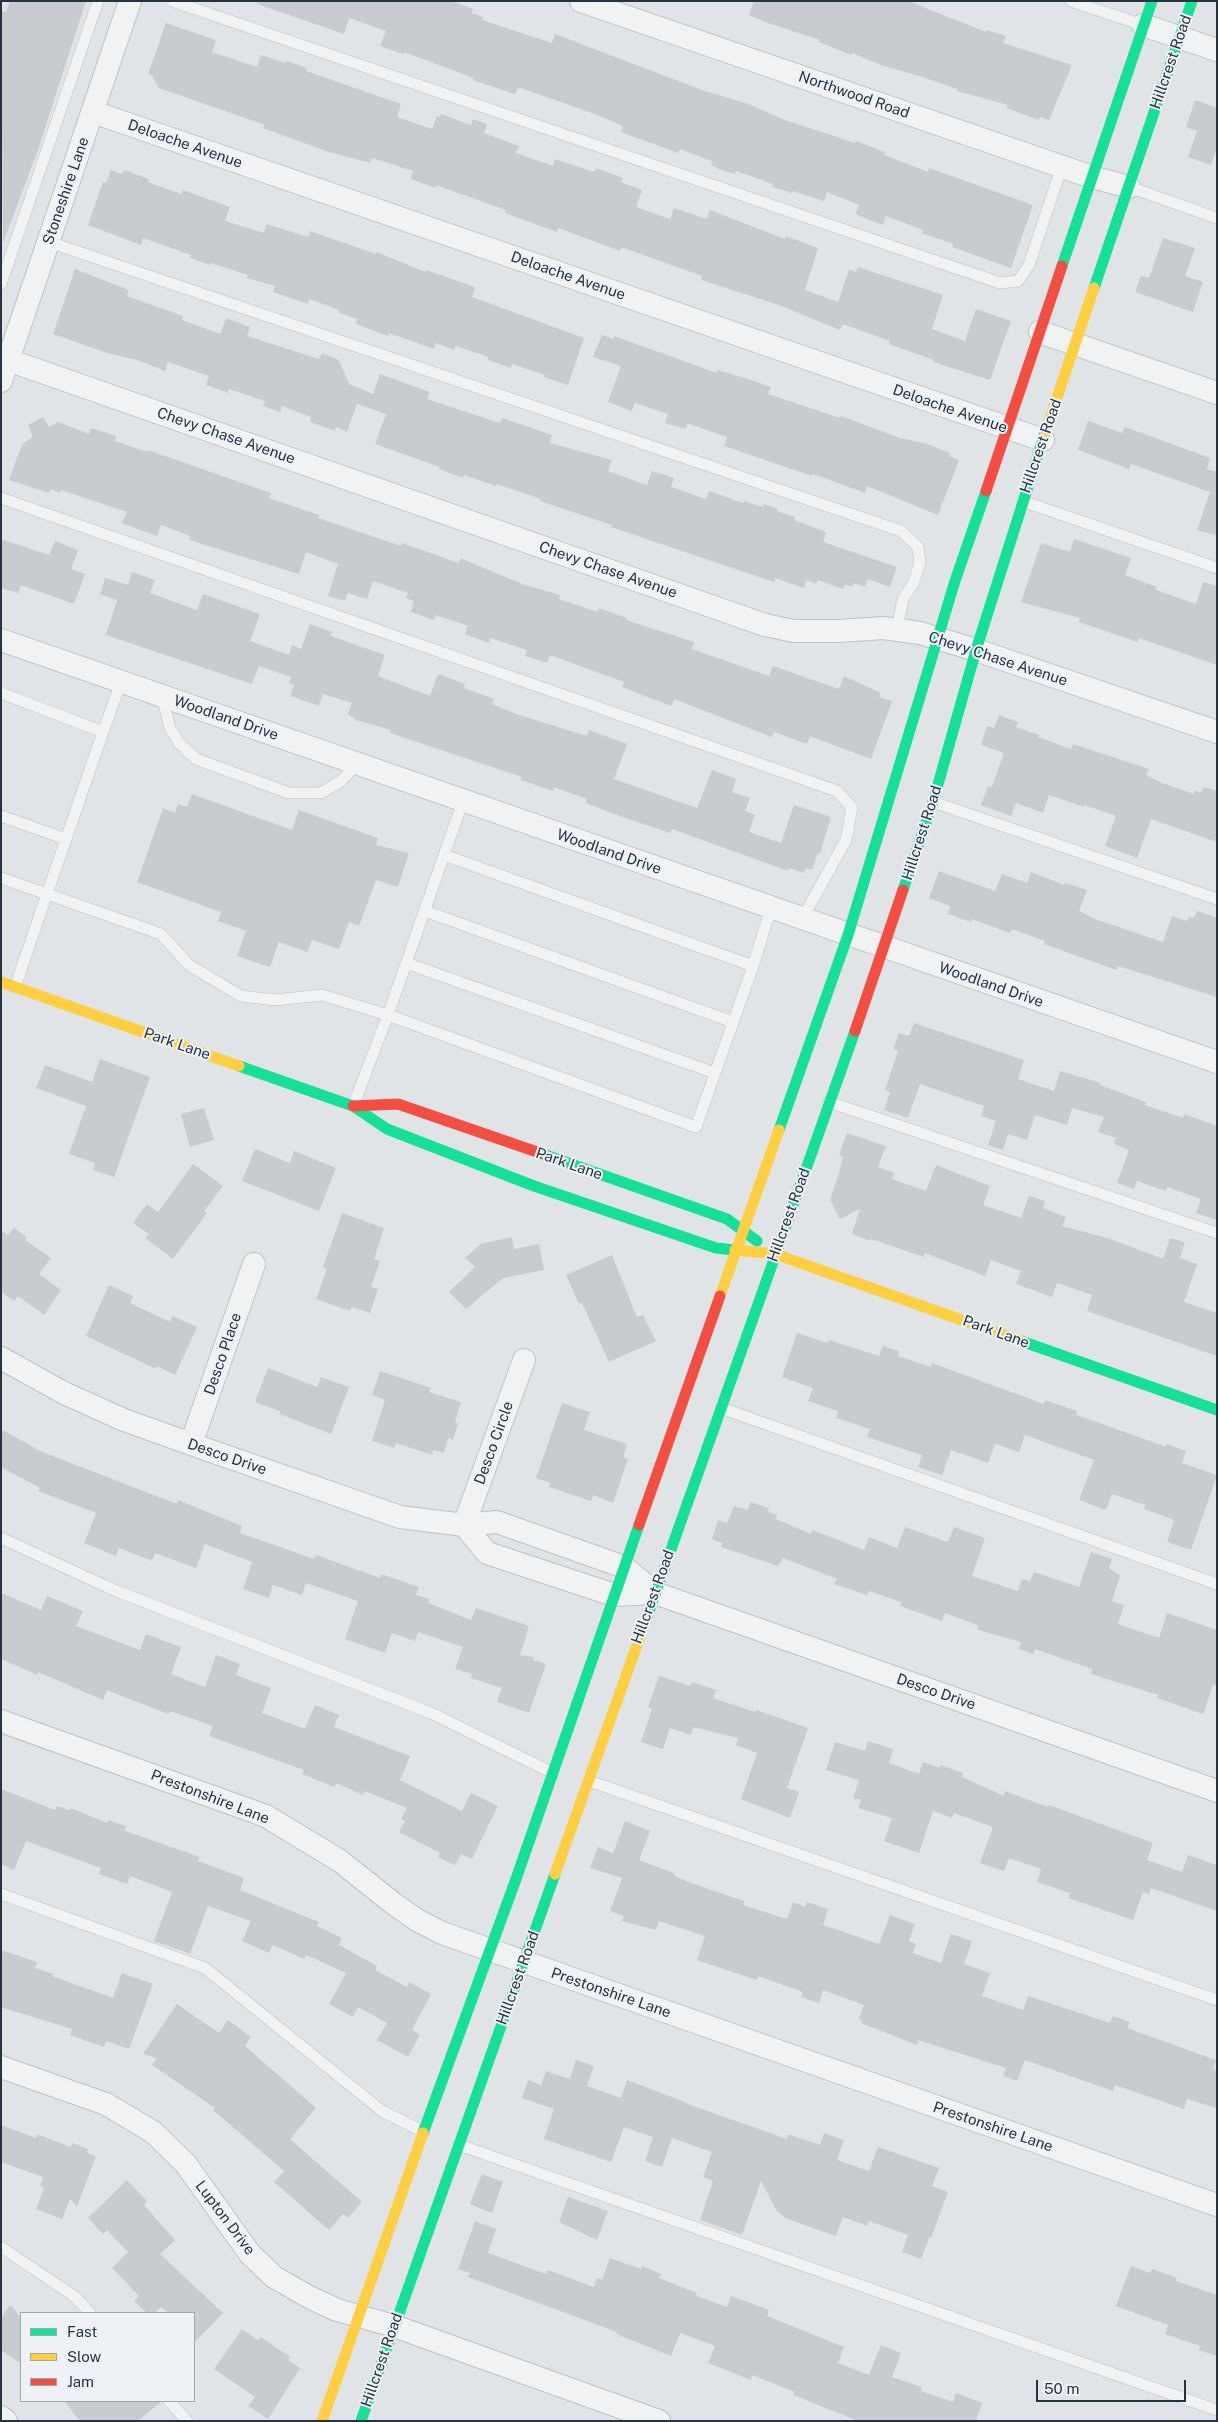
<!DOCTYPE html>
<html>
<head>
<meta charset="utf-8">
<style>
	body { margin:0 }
	#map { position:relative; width:1218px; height:2422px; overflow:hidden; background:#e1e4e6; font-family:"Public Sans",sans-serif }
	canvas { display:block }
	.frame { position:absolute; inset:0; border:2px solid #253342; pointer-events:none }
	.legend { position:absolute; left:20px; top:2312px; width:175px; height:90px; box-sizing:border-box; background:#eef2f7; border:1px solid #9ea6af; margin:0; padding:6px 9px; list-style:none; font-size:15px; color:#253342 }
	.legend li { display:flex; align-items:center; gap:10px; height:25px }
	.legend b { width:25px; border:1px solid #9ea6af }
	.scale { position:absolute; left:1036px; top:2380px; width:150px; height:22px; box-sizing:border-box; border:2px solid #253342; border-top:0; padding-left:6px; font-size:15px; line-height:18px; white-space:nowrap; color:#253342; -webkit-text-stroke:4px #eef2f7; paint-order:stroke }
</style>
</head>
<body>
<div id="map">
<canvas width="1218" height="2422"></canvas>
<div class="frame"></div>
<ul class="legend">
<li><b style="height:6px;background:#16e098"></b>Fast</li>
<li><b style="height:6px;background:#ffcf43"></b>Slow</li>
<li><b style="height:6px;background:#f24e42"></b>Jam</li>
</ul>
<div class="scale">50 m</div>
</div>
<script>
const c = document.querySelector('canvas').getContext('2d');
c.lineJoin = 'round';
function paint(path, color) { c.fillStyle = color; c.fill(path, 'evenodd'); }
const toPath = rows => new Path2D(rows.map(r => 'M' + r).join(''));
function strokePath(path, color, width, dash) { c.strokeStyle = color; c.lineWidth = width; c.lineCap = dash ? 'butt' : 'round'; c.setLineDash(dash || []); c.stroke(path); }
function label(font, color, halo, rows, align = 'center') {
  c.font = font + ' "Public Sans",sans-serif'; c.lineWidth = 4; c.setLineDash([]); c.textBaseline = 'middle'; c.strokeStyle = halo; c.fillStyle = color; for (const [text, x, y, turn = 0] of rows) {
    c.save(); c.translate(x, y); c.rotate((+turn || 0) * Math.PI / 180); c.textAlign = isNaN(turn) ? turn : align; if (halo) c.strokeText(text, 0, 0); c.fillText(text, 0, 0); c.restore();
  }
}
paint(toPath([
	[10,1,86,1,38,150,3,243,1,11,6,12],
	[257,1,450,1,473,9,471,13,483,17,482,20,552,43,555,34,702,90,748,104,785,120,855,143,856,141,885,152,884,155,928,172,929,168,1033,205,1011,268,952,247,953,244,922,233,923,230,886,216,883,225,855,214,859,205,827,192,824,201,793,191,792,193,772,187,773,184,736,171,735,174,719,169,711,165,712,161,680,149,678,153,621,132,623,126,595,114,518,87,515,94,473,80,474,78,404,52,403,54,380,46,386,31,349,18,344,34,257,4],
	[754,1,908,1,986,32,987,30,1006,36,1003,43,1072,65,1049,120,1040,117,1039,120,1006,108,1008,105,957,91,957,89,922,77,881,65,852,53,851,55,819,42,820,40,768,23,749,15],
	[166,23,216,40,212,52,257,67,261,55,286,63,287,61,307,68,306,71,401,104,397,117,432,129,437,116,440,117,441,114,471,125,473,119,487,124,484,133,519,146,516,153,553,166,555,159,594,172,596,168,623,178,621,182,642,190,636,207,670,219,674,208,707,219,710,210,785,239,786,236,818,248,805,290,838,302,849,270,856,272,858,267,943,295,932,329,965,341,976,309,1011,321,990,380,933,362,934,360,889,344,890,341,843,324,840,330,779,305,701,280,702,276,663,262,621,247,620,251,558,228,557,232,505,213,506,210,436,185,435,188,411,179,413,171,372,158,370,163,326,151,263,128,265,125,159,88,152,76,148,74],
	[1195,100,1217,108,1217,148,1211,165,1188,157,1197,131,1186,127],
	[111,170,122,174,124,170,149,179,148,182,181,194,183,190,230,207,225,221,264,233,266,224,308,237,310,231,376,254,377,252,425,272,426,270,475,287,472,297,584,338,568,385,544,377,545,375,512,364,511,368,488,360,489,357,455,346,454,350,436,343,434,349,389,333,388,336,356,324,357,319,338,312,339,310,309,299,308,304,273,292,275,286,247,278,248,275,211,263,210,265,190,258,191,255,143,238,141,245,88,225,103,182,106,183],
	[1163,238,1195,248,1185,276,1203,282,1193,312,1135,292,1141,276,1149,278],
	[75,269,129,290,127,296,183,316,182,320,220,334,226,318,250,327,247,336,319,359,322,353,339,360,349,384,373,394,380,374,430,392,427,399,500,423,502,418,552,435,550,443,612,460,608,471,647,485,652,471,674,478,671,487,706,499,709,491,743,503,744,501,763,507,764,504,778,509,777,511,795,517,794,520,826,532,823,542,897,567,890,587,868,579,865,587,853,583,852,587,845,584,843,589,818,580,816,584,806,580,804,588,775,578,774,582,611,527,612,525,540,501,541,499,497,484,496,486,464,475,463,478,439,469,440,467,375,444,386,414,357,404,347,432,336,427,335,431,310,422,311,417,282,406,280,412,263,406,265,401,229,389,228,393,206,385,209,376,168,362,165,371,137,360,107,353,53,334],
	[602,335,614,339,614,336,717,373,718,370,754,381,771,387,768,394,840,418,841,416,900,438,927,444,950,453,949,456,959,460,938,515,867,486,865,493,813,474,812,476,724,446,727,437,687,423,686,429,665,423,668,414,635,403,632,411,608,402,621,366,593,357],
	[43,417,49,427,58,422,89,434,91,428,116,436,115,441,147,452,148,450,271,493,269,498,319,515,318,518,401,546,402,543,459,563,460,558,525,585,560,595,559,599,598,612,599,608,627,618,626,620,694,642,692,649,769,676,773,666,839,689,844,676,881,693,879,697,892,701,871,759,810,736,807,744,774,732,772,737,674,699,672,706,650,698,622,687,624,682,550,655,547,663,525,656,527,650,491,638,489,643,465,634,468,626,436,615,434,620,411,612,414,601,406,598,408,593,373,581,367,599,348,593,345,601,328,596,338,564,306,552,299,574,189,540,190,536,161,525,157,536,122,523,127,512,61,490,60,493,51,489,49,493,9,480,22,444,33,437,28,425],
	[1088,421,1122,433,1125,427,1210,458,1207,469,1217,472,1217,536,1197,530,1210,492,1131,464,1129,469,1078,450],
	[1,539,49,555,55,541,78,550,71,569,85,574,74,604,21,585,18,593,1,588],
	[1074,539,1131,558,1125,575,1157,587,1156,590,1196,604,1203,582,1217,586,1217,665,1139,638,1138,642,1079,622,1080,618,1021,602,1041,543,1070,552],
	[132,572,155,580,150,593,197,610,203,594,260,614,250,641,289,655,292,645,301,649,310,624,332,632,331,636,385,655,378,676,396,683,430,696,438,674,465,684,464,688,494,699,492,704,519,715,587,736,589,730,627,744,614,779,697,808,712,770,736,779,732,792,750,798,745,811,755,815,749,832,781,843,794,805,831,817,820,854,818,853,812,870,806,868,804,873,789,868,788,871,672,829,670,833,611,813,586,803,587,799,554,787,553,791,521,780,522,777,390,733,391,730,356,720,348,714,352,703,323,694,319,706,290,696,294,685,289,683,291,677,259,666,252,684,106,635,117,600,100,594,105,578,128,585],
	[999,715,1018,722,1016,727,1039,735,1038,737,1071,749,1073,744,1149,769,1146,775,1162,783,1194,794,1195,790,1201,793,1204,787,1217,791,1217,842,1151,819,1137,858,1105,846,1116,816,1085,805,1084,807,1049,795,1043,813,1016,803,1011,816,981,805,988,786,992,787,1004,753,981,745,987,726,994,728],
	[192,794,292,830,299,810,378,838,376,845,409,853,398,887,376,880,359,926,349,922,339,949,312,940,307,952,279,942,270,967,237,956,246,931,218,921,221,912,137,882,163,808,175,813,178,804,187,807],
	[939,871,995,891,1002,874,1027,883,1031,872,1064,885,1065,883,1087,890,1079,911,1095,919,1163,942,1172,916,1187,921,1189,917,1193,918,1198,911,1217,918,1217,997,1118,966,1116,970,1044,944,1045,941,1012,929,1010,933,972,919,971,922,948,914,950,906,929,898],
	[914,1023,1024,1060,1018,1079,1054,1091,1060,1071,1101,1083,1100,1085,1146,1102,1145,1105,1183,1118,1184,1114,1217,1126,1217,1220,1196,1213,1201,1199,1167,1187,1166,1191,1137,1181,1134,1189,1117,1183,1129,1150,1114,1144,1116,1138,1098,1132,1104,1117,1072,1108,1067,1125,1035,1115,1027,1140,1008,1134,1003,1150,988,1145,996,1121,981,1116,984,1106,920,1084,908,1118,884,1110,890,1092,885,1090,898,1051,893,1049,899,1033,909,1036],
	[100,1059,150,1077,114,1177,93,1170,95,1163,69,1154,86,1106,36,1088,45,1065,92,1082],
	[204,1108,214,1140,190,1147,181,1114],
	[847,1133,886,1146,878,1167,894,1173,892,1179,926,1191,936,1165,990,1186,983,1205,1021,1218,1029,1196,1045,1201,1043,1208,1066,1217,1062,1226,1107,1238,1161,1258,1164,1257,1170,1238,1185,1242,1180,1258,1197,1264,1184,1302,1217,1313,1217,1356,1087,1311,1092,1295,1057,1283,1052,1297,1016,1284,1021,1271,991,1260,985,1276,925,1253,924,1257,871,1239,871,1241,854,1235,852,1233,860,1209,840,1219,830,1200,839,1173,843,1157,839,1155],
	[255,1149,290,1163,294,1151,336,1168,319,1211,242,1181],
	[193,1164,223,1186,204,1211,207,1213,173,1259,145,1238,149,1234,133,1223,147,1204,158,1212],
	[342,1213,384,1228,374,1259,380,1261,371,1287,378,1289,370,1313,352,1307,350,1311,316,1299,327,1269,323,1267],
	[14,1228,27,1237,25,1240,51,1258,39,1274,61,1290,44,1315,18,1296,14,1301,1,1292,1,1230,8,1235],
	[512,1237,514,1249,539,1244,544,1270,503,1278,466,1309,449,1292,475,1267,465,1258,481,1244],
	[612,1255,637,1317,643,1315,656,1341,609,1362,582,1303,579,1304,566,1275],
	[109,1285,133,1296,130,1303,170,1322,172,1316,197,1327,175,1375,157,1366,156,1369,86,1336],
	[797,1333,828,1343,829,1340,879,1356,883,1346,899,1351,898,1356,931,1367,932,1363,1044,1404,1045,1400,1077,1411,1076,1415,1111,1427,1166,1447,1166,1444,1186,1451,1182,1463,1217,1475,1191,1550,1167,1542,1174,1520,1144,1509,1145,1505,1112,1494,1106,1510,1079,1500,1094,1460,1025,1435,1019,1452,995,1444,988,1463,951,1450,942,1475,918,1467,922,1455,867,1437,870,1429,836,1418,838,1411,808,1401,813,1388,782,1377],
	[268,1368,317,1387,321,1377,349,1387,331,1434,280,1414,280,1411,255,1402],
	[380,1371,431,1388,429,1392,461,1402,455,1422,458,1424,453,1440,448,1438,444,1453,433,1450,432,1455,396,1443,394,1448,372,1441,385,1400,372,1395],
	[562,1403,590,1412,584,1430,627,1444,623,1457,628,1459,613,1503,593,1495,591,1501,549,1487,550,1483,536,1478],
	[1,1429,40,1451,177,1504,178,1500,242,1526,240,1533,314,1559,316,1555,380,1578,381,1574,419,1587,416,1595,429,1599,428,1603,471,1620,476,1608,529,1626,520,1655,534,1657,533,1660,546,1664,529,1713,497,1702,502,1688,471,1678,472,1674,455,1669,463,1647,418,1632,415,1641,392,1633,385,1653,345,1639,358,1601,306,1583,302,1595,273,1585,269,1598,243,1589,252,1562,205,1544,196,1568,155,1553,152,1561,119,1548,116,1556,84,1543,96,1513,38,1491,40,1488,1,1467],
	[750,1502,769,1508,768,1512,777,1515,776,1519,811,1534,812,1530,864,1550,869,1537,897,1548,905,1527,948,1542,954,1527,985,1538,972,1576,1018,1591,1022,1579,1030,1581,1034,1572,1079,1587,1091,1552,1112,1559,1109,1568,1120,1576,1112,1601,1124,1605,1118,1624,1159,1638,1167,1613,1217,1630,1217,1686,1213,1685,1203,1714,1157,1698,1158,1695,1091,1674,1092,1669,1035,1649,1033,1654,1019,1649,1021,1642,978,1630,977,1625,945,1613,942,1621,900,1606,901,1602,869,1591,867,1595,834,1584,837,1579,783,1558,778,1566,721,1547,722,1543,712,1539,718,1520,727,1523,734,1506,748,1510],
	[1,1593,41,1610,47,1596,83,1611,76,1626,140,1650,146,1634,181,1647,171,1674,205,1687,216,1655,240,1664,236,1675,271,1688,262,1713,305,1729,315,1705,339,1715,334,1727,410,1756,400,1780,462,1811,471,1793,498,1806,472,1859,461,1854,455,1865,438,1857,440,1853,399,1832,405,1821,401,1819,407,1808,365,1791,363,1795,336,1783,334,1787,302,1774,304,1770,209,1736,213,1726,170,1711,168,1714,107,1690,103,1700,38,1672,37,1675,1,1659],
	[659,1676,690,1686,692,1682,716,1690,713,1698,755,1712,756,1710,808,1728,787,1788,799,1792,790,1818,741,1799,757,1753,736,1745,738,1738,693,1727,691,1735,670,1728,663,1749,641,1742,652,1709,648,1707],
	[868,1741,893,1749,889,1763,919,1774,923,1762,940,1768,941,1765,963,1773,962,1777,1004,1796,1005,1791,1048,1807,1049,1805,1153,1843,1147,1860,1182,1872,1188,1855,1217,1865,1217,1911,1151,1888,1149,1894,1143,1892,1133,1920,1068,1898,1070,1893,1037,1882,1041,1869,1009,1858,1004,1871,980,1863,993,1827,954,1813,952,1818,933,1811,919,1853,884,1841,892,1818,858,1808,861,1800,853,1798,859,1780,826,1770,835,1742,865,1751],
	[1,1789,55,1810,57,1806,70,1810,71,1808,107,1823,108,1820,126,1826,125,1831,200,1857,198,1861,244,1878,240,1890,319,1922,317,1926,342,1938,339,1945,377,1966,375,1970,407,1987,409,1982,431,1994,412,2030,420,2035,408,2057,377,2040,387,2023,358,2007,353,2017,329,2004,346,1973,306,1955,304,1959,273,1945,269,1953,242,1941,251,1921,208,1906,190,1954,154,1941,172,1892,130,1876,127,1884,99,1874,101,1868,26,1841,14,1870,1,1864],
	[625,1821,650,1831,639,1860,674,1873,674,1876,691,1883,744,1901,743,1905,787,1919,793,1902,805,1907,807,1902,828,1909,823,1925,879,1944,890,1915,915,1924,909,1941,916,1944,913,1953,941,1963,951,1934,972,1941,964,1964,990,1973,982,1996,1023,2010,1028,1996,1110,2023,1113,2016,1130,2022,1127,2028,1216,2060,1213,2069,1217,2070,1217,2108,1187,2099,1184,2109,1115,2085,1113,2091,1025,2060,1017,2081,1003,2076,1006,2068,918,2040,917,2045,861,2023,862,2020,859,2019,864,2005,823,1990,819,2003,801,1997,803,1992,758,1976,757,1980,697,1960,705,1936,659,1921,656,1930,622,1921,624,1916,610,1911,622,1878,590,1868,598,1847,613,1853],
	[1,1950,37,1962,35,1968,53,1974,52,1976,113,1998,122,1973,153,1984,129,2049,106,2041,104,2047,70,2035,72,2029,1,2007],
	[177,2004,219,2033,228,2020,251,2037,245,2046,316,2108,290,2139,362,2202,348,2218,343,2214,329,2230,274,2182,284,2171,213,2110,215,2108,152,2065,157,2058,143,2054],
	[576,2060,594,2066,587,2086,621,2098,627,2080,685,2102,685,2103,787,2139,788,2134,820,2145,824,2133,844,2140,837,2160,869,2171,878,2147,939,2168,932,2186,948,2192,931,2238,929,2238,921,2259,902,2252,908,2235,869,2221,867,2226,843,2217,836,2236,785,2218,776,2210,761,2181,742,2235,700,2220,713,2181,703,2177,712,2152,672,2138,662,2167,645,2161,653,2137,624,2127,611,2162,544,2139,554,2109,522,2098,528,2080,541,2085,546,2071,570,2079],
	[1,2125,36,2138,37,2134,71,2147,72,2143,88,2149,87,2153,96,2156,77,2207,70,2199,62,2219,36,2209,44,2188,40,2186,43,2177,1,2162],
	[482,2174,503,2182,492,2213,470,2204],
	[127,2180,147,2201,144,2205,175,2240,160,2254,223,2313,194,2343,194,2313,168,2313,161,2307,154,2313,147,2313,134,2301,139,2296,112,2268,128,2252,107,2230,103,2234,88,2218],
	[568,2197,608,2211,597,2240,559,2222],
	[475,2221,496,2229,488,2253,546,2274,548,2270,594,2287,597,2278,602,2280,610,2258,641,2269,642,2266,661,2274,659,2278,697,2293,696,2296,727,2307,731,2296,769,2310,767,2316,844,2347,838,2363,869,2375,881,2345,901,2353,892,2377,922,2387,921,2391,953,2402,956,2393,982,2403,976,2421,858,2421,793,2395,795,2392,752,2375,751,2380,708,2363,715,2346,680,2333,671,2356,616,2334,617,2332,468,2277,470,2273,458,2269],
	[1131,2266,1150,2273,1152,2269,1177,2278,1176,2281,1217,2295,1217,2356,1199,2350,1200,2346,1165,2334,1168,2325,1116,2306],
	[10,2305,21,2317,21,2364,1,2350,1,2318],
	[242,2329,258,2340,261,2337,290,2357,288,2360,300,2368,268,2419,248,2406,255,2397,214,2369],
	[64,2401,162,2401,138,2421,80,2421]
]), '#c9cccf');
const lane = toPath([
	[172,1,1000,283,1018,281,1029,265,1062,166],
	[1071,1,1143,25],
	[1129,187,1217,218],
	[49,242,901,531,918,547,920,563,914,582,903,599,897,629],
	[1,284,98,1],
	[1,498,837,791,852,808,846,840,802,919],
	[1022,501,1217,568],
	[1,693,103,732,47,894,1,878],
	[162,696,170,728,179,743,196,759,289,793,321,793,341,781,358,763],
	[103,732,121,682],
	[933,802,1217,899],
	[1,816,66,839],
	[444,855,753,966,696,1127,388,1015,444,855],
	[444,855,463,801],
	[425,911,733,1022],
	[406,963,715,1073],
	[753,966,771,908],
	[15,987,47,894,161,934,189,965,241,996,275,1000,322,995,388,1015,353,1106],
	[829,1102,1217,1233],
	[721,1408,1217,1584],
	[1,1538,114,1590,431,1713,553,1773],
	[589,1781,1217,2000],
	[1,1894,205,1968,382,2111,424,2132],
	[459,2145,1217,2410],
	[1,2247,74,2296,90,2313],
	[169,2401,187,2421]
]);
const street = toPath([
	[581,1,1092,177,1129,187],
	[1143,25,1217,50],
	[93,112,1043,440],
	[1040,332,1217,393],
	[8,360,765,625,794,631,839,631,883,628,920,633,976,650,1217,732],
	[1,381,130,1],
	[1,640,1217,1062],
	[1,1358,64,1393,124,1420,191,1444,400,1517,464,1525,497,1522,624,1567,655,1593,1217,1791],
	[191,1444,254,1264],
	[464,1525,487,1553,614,1595,655,1593],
	[464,1525,524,1360],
	[1,1721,266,1816,340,1861,394,1904,417,1920,442,1933,1217,2205],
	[1,2067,106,2104,153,2132,185,2163,250,2254,274,2277,311,2298,337,2310,394,2326,659,2421],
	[1,2417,6,2421]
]);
strokePath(lane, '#bfc2c4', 12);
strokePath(street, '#bfc2c4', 24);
strokePath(lane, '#f0f2f3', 11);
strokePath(street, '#f0f2f3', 22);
strokePath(toPath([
	[1062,266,1152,1],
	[1094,288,1192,1],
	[903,890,933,802,976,650,1045,433],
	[239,1066,353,1106,387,1129,534,1186,716,1248,735,1250],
	[779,1130,848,935,955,581,986,491],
	[540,1153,727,1219,757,1241],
	[1021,1341,1217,1410],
	[646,1620,855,1031],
	[423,2133,516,1879,639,1525],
	[361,2421,555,1874]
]), '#16e098', 11);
strokePath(toPath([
	[1045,433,1094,288],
	[1,982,239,1066],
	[735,1250,775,1254,1021,1341],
	[720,1296,779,1130],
	[555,1874,646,1620],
	[322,2421,423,2133]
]), '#ffcf43', 11);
strokePath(toPath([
	[986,491,1062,266],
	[855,1031,903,890],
	[353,1106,398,1104,540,1153],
	[639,1525,720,1296]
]), '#f24e42', 11);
label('15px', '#253342', '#eef2f7', [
	["Hillcrest Road",1171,62,-71],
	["Northwood Road",854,95,19],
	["Deloache Avenue",185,144,19],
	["Stoneshire Lane",66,191,-71],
	["Deloache Avenue",568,276,19],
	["Deloache Avenue",950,409,19],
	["Chevy Chase Avenue",226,436,19],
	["Hillcrest Road",1041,446,-71],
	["Chevy Chase Avenue",608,570,19],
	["Chevy Chase Avenue",998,659,18],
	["Woodland Drive",226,718,19],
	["Hillcrest Road",922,833,-72],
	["Woodland Drive",609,852,19],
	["Woodland Drive",991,985,19],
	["Park Lane",177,1044,19],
	["Park Lane",569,1164,19],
	["Hillcrest Road",789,1215,-70],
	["Park Lane",996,1332,20],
	["Desco Place",223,1354,-71],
	["Desco Circle",494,1443,-70],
	["Desco Drive",227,1457,19],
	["Hillcrest Road",653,1597,-70],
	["Desco Drive",936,1692,19],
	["Prestonshire Lane",210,1797,21],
	["Hillcrest Road",518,1978,-70],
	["Prestonshire Lane",611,1993,19],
	["Prestonshire Lane",993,2127,19],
	["Lupton Drive",225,2218,53],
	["Hillcrest Road",382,2360,-71]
]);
</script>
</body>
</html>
